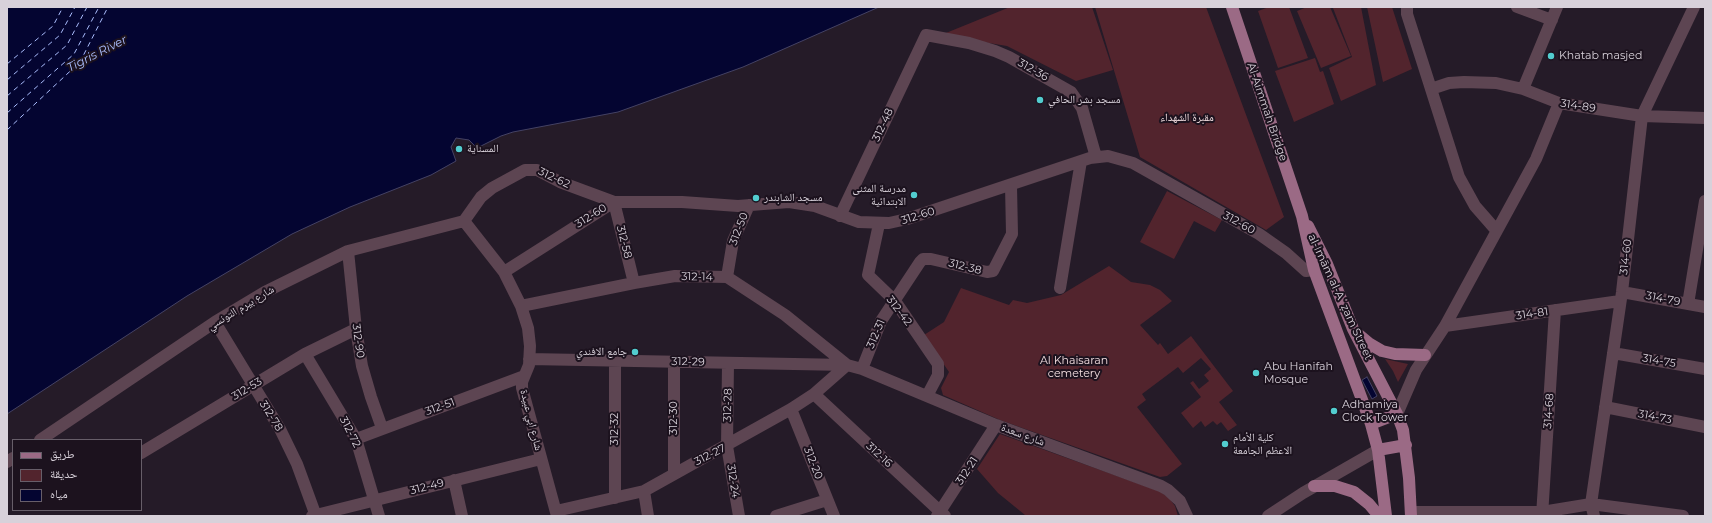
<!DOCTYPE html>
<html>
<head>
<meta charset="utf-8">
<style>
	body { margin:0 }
	#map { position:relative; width:1712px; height:523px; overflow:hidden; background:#251b28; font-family:Montserrat,"Noto Naskh Arabic",sans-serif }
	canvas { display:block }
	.frame { position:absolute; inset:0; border:8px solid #d8d1da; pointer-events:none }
	.legend { position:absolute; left:12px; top:439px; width:130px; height:72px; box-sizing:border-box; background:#1c121e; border:1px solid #675e69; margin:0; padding:5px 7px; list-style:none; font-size:12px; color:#d8d1da }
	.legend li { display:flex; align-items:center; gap:8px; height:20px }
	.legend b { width:20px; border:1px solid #675e69 }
</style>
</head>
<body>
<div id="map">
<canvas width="1712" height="523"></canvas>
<div class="frame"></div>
<ul class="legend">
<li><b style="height:5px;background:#9b6a85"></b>طريق</li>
<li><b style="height:11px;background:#52242d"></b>حديقة</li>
<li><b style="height:11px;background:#040531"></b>مياه</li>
</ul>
</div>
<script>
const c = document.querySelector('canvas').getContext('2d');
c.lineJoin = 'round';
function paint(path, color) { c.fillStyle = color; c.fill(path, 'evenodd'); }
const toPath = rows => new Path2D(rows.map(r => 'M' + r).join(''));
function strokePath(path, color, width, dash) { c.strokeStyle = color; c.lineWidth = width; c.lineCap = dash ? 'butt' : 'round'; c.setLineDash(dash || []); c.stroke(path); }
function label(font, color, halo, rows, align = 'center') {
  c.font = font + ' Montserrat,"Noto Naskh Arabic",sans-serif'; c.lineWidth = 4; c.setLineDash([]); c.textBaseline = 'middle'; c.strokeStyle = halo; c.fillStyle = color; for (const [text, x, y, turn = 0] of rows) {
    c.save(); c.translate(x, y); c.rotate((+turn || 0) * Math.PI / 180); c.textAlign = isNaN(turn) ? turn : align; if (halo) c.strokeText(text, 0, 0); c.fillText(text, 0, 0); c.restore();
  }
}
paint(toPath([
	[1010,7,1092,7,1113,70,1076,81,1007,46,941,35],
	[1095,7,1206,7,1284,217,1266,230,1140,157],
	[1269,7,1289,7,1308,58,1278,68,1258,11],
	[1307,7,1330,7,1351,56,1321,68,1297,11],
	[1336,7,1361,7,1376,85,1341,101,1329,68,1352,57,1333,8],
	[1367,7,1392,7,1412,69,1383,82],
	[1315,58,1320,72,1323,71,1334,104,1294,122,1275,71],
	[1167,191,1222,220,1215,232,1194,221,1174,259,1140,242],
	[1109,266,1131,282,1150,285,1160,290,1172,301,1140,325,1158,345,1160,343,1168,354,1191,336,1233,391,1219,402,1237,425,1228,431,1221,422,1217,425,1213,421,1205,427,1201,421,1193,428,1181,413,1201,397,1190,383,1193,381,1199,389,1209,381,1204,375,1211,369,1201,358,1183,373,1178,367,1142,394,1146,400,1137,407,1182,464,1167,476,1160,477,1000,420,943,395,941,388,949,372,924,335,944,322,961,288,1009,305,1013,300,1027,303,1061,295],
	[1385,359,1408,364,1398,382,1393,371],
	[1000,434,1159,491,1169,498,1175,506,1178,516,1025,515,998,493,977,469]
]), '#52242d');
const water = toPath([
	[7,7,879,7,743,67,618,112,513,132,501,136,477,148,469,140,456,138,451,147,456,161,431,175,350,207,292,234,187,296,7,414,7,7],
	[1367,377,1377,396,1372,399,1362,380,1367,377]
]);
paint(water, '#040531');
strokePath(water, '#444264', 1);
strokePath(toPath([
	[7,64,53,26,63,7],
	[7,80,60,35,75,7],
	[7,96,67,45,87,7],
	[7,113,74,54,99,7],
	[7,130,80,62,108,7]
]), '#aabdfd', 1, [5, 4]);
strokePath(toPath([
	[1407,7,1407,14,1424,67,1459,177,1475,206,1496,230],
	[1517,7,1552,20],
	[1431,89,1449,83,1464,82,1496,83,1523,89,1559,103,1642,116,1705,118],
	[1523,89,1557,7],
	[840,216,926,35,969,43,995,51,1009,57,1071,92,1082,108,1096,157],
	[464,221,504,272,521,306,528,328,530,346,529,365,522,382,522,388,557,516],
	[464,221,481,197,492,188,525,170,537,170,560,182,614,202,634,283],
	[879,224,868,275,895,301,938,364,938,375,927,396],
	[348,251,356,329,362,366,371,397,382,428],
	[504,272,614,202,682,202,738,206,789,202,815,206,859,222,889,223,907,219,1090,158,1108,156,1133,163,1259,234,1286,253,1306,271,1314,270],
	[727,277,733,241,749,205],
	[1060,288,1081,161],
	[1622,292,1705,307],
	[1688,304,1705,201],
	[521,306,634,283,675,276,727,277,785,315,847,365],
	[215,322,280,429,297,464,316,516],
	[1445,326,1620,301],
	[1613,353,1705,369],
	[305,354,356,439,379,516],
	[529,359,847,365,862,369,996,425,1161,486,1168,490,1180,501,1187,516],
	[728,363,727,446,739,516],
	[862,369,881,321,920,262,923,259,931,259,987,272,993,271,1012,234,1011,186],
	[814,394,945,516],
	[1605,407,1705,427],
	[791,409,834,516],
	[1397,414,1416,370,1445,326,1536,159,1559,103],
	[356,439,524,376],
	[40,440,215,322,265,292,348,251,464,221],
	[141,453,305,354,356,329],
	[7,462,13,458],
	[674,473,674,362],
	[454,480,462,516],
	[644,491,648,516],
	[615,498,615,361],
	[556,511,644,491,791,409,814,394,847,365],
	[1411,512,1542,512,1591,504,1683,516],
	[312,516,541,459],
	[776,516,827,500],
	[937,516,996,425],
	[1268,516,1303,493,1378,450],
	[1542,516,1555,310],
	[1594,516,1591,504,1622,292,1642,116,1694,7]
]), '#5d4552', 12);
strokePath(toPath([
	[1232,7,1302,216,1314,270,1371,424,1378,450,1386,516],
	[1308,226,1327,264,1353,329,1397,414,1403,430,1409,478,1411,516],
	[1358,334,1370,344,1382,351,1395,354,1425,355],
	[1371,424,1397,414],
	[1378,450,1406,445],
	[1314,486,1335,486,1354,492,1369,504,1379,516]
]), '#9b6a85', 12);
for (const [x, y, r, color] of [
	[1551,56,4,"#52cdcf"],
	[1040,100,4,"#52cdcf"],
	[459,149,4,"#52cdcf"],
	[914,195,4,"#52cdcf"],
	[756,198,4,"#52cdcf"],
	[635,352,4,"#52cdcf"],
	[1256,373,4,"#52cdcf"],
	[1334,411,4,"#52cdcf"],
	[1225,444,4,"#52cdcf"]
]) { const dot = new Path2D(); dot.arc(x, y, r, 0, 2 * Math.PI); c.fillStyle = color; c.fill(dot); strokePath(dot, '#1c121e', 1.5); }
label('11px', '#d8d1da', '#1c121e', [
	["Khatab masjed",1559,56],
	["مسجد بشر الحافي",1048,100],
	["المسناية",467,149],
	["مدرسة المثنى",906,189,"right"],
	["الابتدائية",906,202,"right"],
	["مسجد الشابندر",764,198],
	["جامع الافندي",627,352,"right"],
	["Abu Hanifah",1264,367],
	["Mosque",1264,380],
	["Adhamiya",1342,405],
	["Clock Tower",1342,418],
	["كلية الأمام",1233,438],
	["الاعظم الجامعة",1233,451]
], 'left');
label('11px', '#d8d1da', '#1c121e', [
	["312-36",1033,70,29],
	["314-89",1578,106,9],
	["Al-Aimmah Bridge",1267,112,71],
	["312-48",883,125,-65],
	["312-62",554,178,25],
	["312-60",591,216,-32],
	["312-60",918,216,-17],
	["312-60",1239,223,29],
	["312-50",739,229,-69],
	["312-58",624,242,76],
	["314-60",1626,257,-83],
	["312-38",965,267,14],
	["312-14",697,277,1],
	["al-Imām al-Aʿẓam Street",1340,297,65],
	["314-79",1663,299,11],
	["شارع بيرم التونسي",241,308,-31],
	["312-42",899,311,52],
	["314-81",1532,314,-8],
	["312-31",876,334,-67],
	["312-90",358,341,82],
	["314-75",1659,361,10],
	["312-29",688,362,1],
	["312-53",247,389,-31],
	["312-28",728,405,-89],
	["312-51",440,407,-20],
	["314-68",1549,411,-86],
	["312-78",271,416,58],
	["314-73",1655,417,11],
	["312-30",674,418,-90],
	["شارع ابي عبيدة",531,420,76],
	["312-32",615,429,-90],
	["312-72",350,432,63],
	["شارع سعدة",1023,435,20],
	["312-27",710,455,-27],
	["312-16",879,455,43],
	["312-20",813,463,68],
	["312-21",967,471,-57],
	["312-24",733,481,81],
	["312-49",427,487,-14]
]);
label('11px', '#f3dee0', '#1c121e', [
	["مقبرة الشهداء",1187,118],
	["Al Khaisaran",1074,361],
	["cemetery",1074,374]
]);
label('italic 12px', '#aabdfd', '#1c121e', [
	["Tigris River",97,54,-27]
]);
</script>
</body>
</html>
